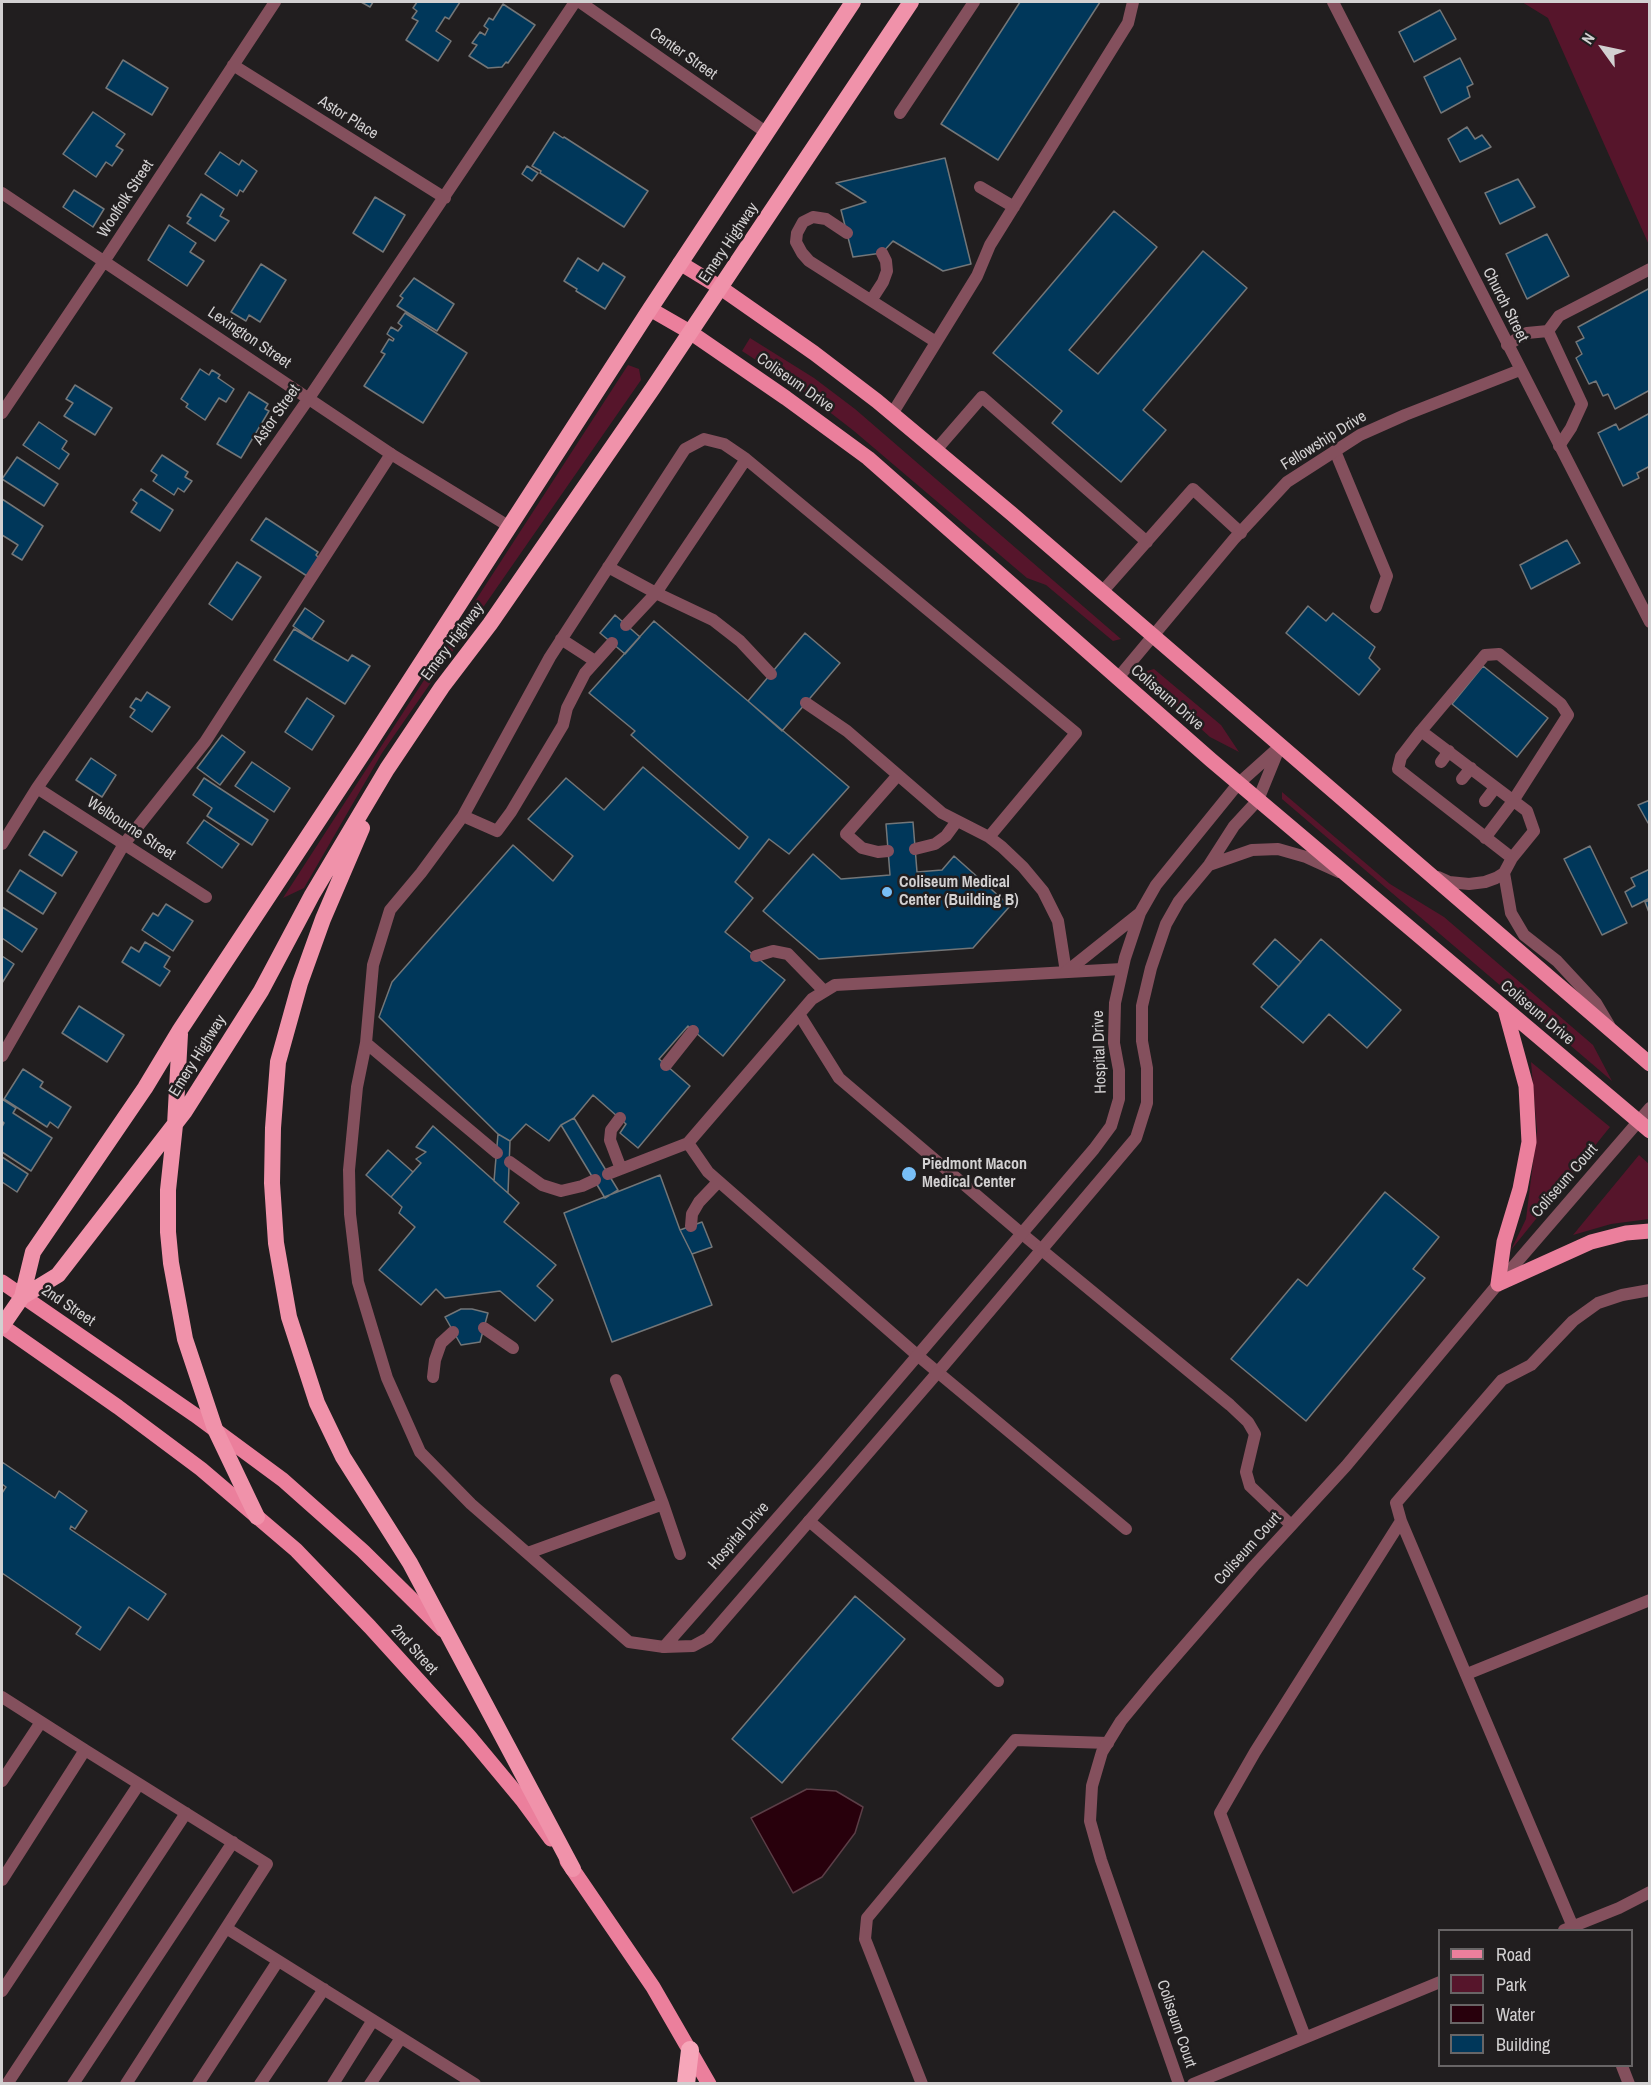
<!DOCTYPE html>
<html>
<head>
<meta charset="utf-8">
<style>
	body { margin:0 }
	#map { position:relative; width:1651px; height:2085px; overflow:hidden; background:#211e1f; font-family:"Archivo Narrow",sans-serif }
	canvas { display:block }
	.frame { position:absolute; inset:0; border:3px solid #d2d0d1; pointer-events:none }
	.legend { position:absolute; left:1438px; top:1929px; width:195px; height:138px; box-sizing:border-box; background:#211e1f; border:2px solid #686566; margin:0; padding:8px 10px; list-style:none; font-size:18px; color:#d2d0d1 }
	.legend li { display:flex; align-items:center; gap:12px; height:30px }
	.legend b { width:30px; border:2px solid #686566 }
	.north { position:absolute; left:1573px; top:18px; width:60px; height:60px; -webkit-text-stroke:4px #211e1f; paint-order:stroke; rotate:303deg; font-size:16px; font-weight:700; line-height:24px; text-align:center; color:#d2d0d1 }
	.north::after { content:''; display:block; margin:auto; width:21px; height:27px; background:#d2d0d1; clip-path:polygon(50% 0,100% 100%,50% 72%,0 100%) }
</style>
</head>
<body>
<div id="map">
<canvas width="1651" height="2085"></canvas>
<div class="frame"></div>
<ul class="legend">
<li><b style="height:8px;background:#eb7f9c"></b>Road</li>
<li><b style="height:16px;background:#56152b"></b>Park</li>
<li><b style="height:16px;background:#28000c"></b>Water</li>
<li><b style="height:16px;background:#00375a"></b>Building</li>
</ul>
<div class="north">N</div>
</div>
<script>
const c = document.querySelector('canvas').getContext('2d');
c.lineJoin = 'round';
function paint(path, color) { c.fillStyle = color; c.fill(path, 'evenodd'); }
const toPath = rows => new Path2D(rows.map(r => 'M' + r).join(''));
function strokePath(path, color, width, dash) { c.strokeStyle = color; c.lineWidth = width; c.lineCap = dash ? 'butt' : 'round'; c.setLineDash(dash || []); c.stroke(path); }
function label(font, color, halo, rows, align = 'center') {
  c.font = font + ' "Archivo Narrow",sans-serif'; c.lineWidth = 5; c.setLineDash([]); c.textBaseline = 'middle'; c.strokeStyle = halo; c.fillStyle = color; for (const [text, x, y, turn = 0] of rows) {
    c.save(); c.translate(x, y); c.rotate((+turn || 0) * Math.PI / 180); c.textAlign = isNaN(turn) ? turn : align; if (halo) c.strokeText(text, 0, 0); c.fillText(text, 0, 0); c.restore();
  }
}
paint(toPath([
	[1522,2,1649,2,1649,245,1548,18],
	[750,338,814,378,855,409,1121,639,1113,641,1046,585,1027,578,854,431,796,386,742,351],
	[628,365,639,369,641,380,382,753,304,888,283,898],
	[1154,669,1221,725,1239,752,1210,737,1147,680,1147,671],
	[1282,792,1390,884,1444,917,1593,1045,1612,1081,1282,799],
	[1531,1062,1610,1127,1511,1250,1526,1219,1537,1131],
	[1639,1155,1649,1164,1649,1219,1611,1224,1573,1235]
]), '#56152b');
const water = toPath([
	[807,1789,836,1791,863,1807,855,1833,822,1877,793,1893,751,1818,807,1789]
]);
paint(water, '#28000c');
strokePath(water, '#5b3e47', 1.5);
const building = toPath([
	[361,2,373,2,370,7,361,2],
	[417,2,460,2,449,19,445,17,436,31,451,41,438,61,406,40,418,21,412,18,417,11,413,8,417,2],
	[1020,2,1100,2,998,160,941,124,1020,2],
	[503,4,535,25,508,63,506,62,502,67,488,68,469,56,477,45,472,43,480,32,485,35,488,29,484,26,489,18,493,20,503,4],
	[1440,10,1456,39,1414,62,1399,32,1440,10],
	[1460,58,1473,84,1467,87,1470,97,1441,113,1424,77,1460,58],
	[123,60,168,88,152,115,106,88,123,60],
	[93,112,125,134,116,146,123,150,112,166,106,162,96,177,63,154,93,112],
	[1467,127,1475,139,1482,135,1491,147,1460,162,1448,139,1467,127],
	[554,132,563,138,564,137,648,191,624,227,540,173,541,171,532,166,554,132],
	[220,152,239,165,242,160,257,171,243,192,240,190,237,196,205,174,220,152],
	[945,158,971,264,943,271,893,241,882,253,853,257,841,210,866,202,836,183,945,158],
	[527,166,538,173,532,181,522,174,527,166],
	[1518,179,1535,207,1500,224,1485,193,1518,179],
	[74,190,104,209,93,227,63,207,74,190],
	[201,194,224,209,220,216,229,221,215,241,187,223,191,218,187,216,201,194],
	[375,197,405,215,383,252,353,233,375,197],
	[1114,211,1157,247,1069,350,1098,374,1203,251,1247,288,1143,410,1166,430,1121,482,1052,423,1062,411,993,353,1114,211],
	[169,225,196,243,190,252,204,261,187,286,148,260,169,225],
	[1547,234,1569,276,1527,299,1506,254,1547,234],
	[578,258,598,271,603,263,625,277,605,309,576,291,577,289,564,281,578,258],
	[261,264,286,280,260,322,249,315,246,321,231,312,261,264],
	[414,278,454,304,437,331,397,306,403,298,400,296,414,278],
	[1650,288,1650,390,1615,409,1608,394,1603,396,1596,381,1589,384,1576,358,1582,354,1576,342,1584,338,1578,327,1650,288],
	[405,313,467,353,423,423,364,386,385,354,381,352,389,339,393,341,394,339,387,334,391,327,398,331,402,326,398,323,405,313],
	[200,369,209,375,212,370,220,375,218,378,234,389,226,402,219,398,205,420,186,407,188,404,181,399,200,369],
	[75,385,112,408,95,435,64,416,73,403,66,399,75,385],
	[249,392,268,404,265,409,269,411,241,458,217,444,249,392],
	[1650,413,1650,466,1637,473,1639,478,1623,486,1598,433,1616,424,1619,430,1650,413],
	[39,422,67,441,62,449,69,454,59,469,23,445,39,422],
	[162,455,188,472,185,477,192,481,184,492,178,488,174,495,153,481,157,475,151,471,162,455],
	[17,457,58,484,44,506,2,479,17,457],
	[141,489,173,510,160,531,131,512,137,503,133,500,141,489],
	[2,499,43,526,22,560,12,554,18,545,2,535,2,499],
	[266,518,318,552,316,555,319,558,307,576,251,540,266,518],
	[1567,540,1580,563,1531,589,1520,565,1567,540],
	[237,562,261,577,232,620,209,604,237,562],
	[1308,606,1326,621,1333,613,1375,647,1369,658,1380,669,1359,695,1286,633,1308,606],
	[305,608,324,621,312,639,293,626,305,608],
	[615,615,640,637,625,654,600,633,615,615],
	[654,621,849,787,789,854,769,839,735,882,753,898,725,932,785,980,723,1056,688,1026,659,1059,690,1086,638,1148,620,1133,626,1124,593,1095,574,1118,561,1125,549,1141,526,1124,510,1141,498,1134,379,1017,392,982,513,845,553,881,573,856,528,819,566,778,604,810,643,767,739,849,748,837,631,735,635,731,589,693,654,621],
	[294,629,348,661,352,655,370,666,345,704,274,660,294,629],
	[805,633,840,663,782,731,748,701,805,633],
	[1483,666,1548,718,1517,757,1452,704,1483,666],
	[147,692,170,707,152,732,130,717,135,710,130,707,136,698,141,701,147,692],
	[307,698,334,716,312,750,285,732,307,698],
	[222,735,245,752,220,785,197,768,222,735],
	[91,758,116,775,102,797,76,780,91,758],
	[252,762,290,788,274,812,235,786,252,762],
	[204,778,268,820,252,845,207,816,212,808,193,795,204,778],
	[1650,800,1650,823,1648,823,1638,805,1650,800],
	[204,820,239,844,222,868,187,843,204,820],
	[913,822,917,872,942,870,954,856,1010,906,973,948,819,959,763,911,813,854,841,879,890,875,886,824,913,822],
	[44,831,77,852,62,876,29,855,44,831],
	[1590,846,1627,923,1602,935,1564,859,1590,846],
	[1650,869,1650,898,1632,907,1625,892,1635,886,1631,878,1650,869],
	[20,870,56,893,43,914,7,891,20,870],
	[1650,900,1650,915,1645,902,1650,900],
	[166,904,193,921,173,951,142,930,153,913,158,916,166,904],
	[2,907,37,929,22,952,2,938,2,907],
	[1275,939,1301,962,1279,987,1253,964,1275,939],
	[1321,939,1401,1010,1367,1048,1329,1014,1303,1043,1261,1007,1321,939],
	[145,942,170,957,164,967,170,971,160,986,122,962,131,947,139,952,145,942],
	[2,956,14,964,2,983,2,956],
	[79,1006,124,1035,107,1062,62,1033,79,1006],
	[23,1069,43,1082,40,1087,71,1107,58,1128,50,1122,47,1127,4,1099,23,1069],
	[2,1099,16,1108,13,1113,52,1138,31,1171,2,1152,2,1127,4,1123,2,1121,2,1099],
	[574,1118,618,1190,605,1198,561,1125,574,1118],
	[433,1126,519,1203,504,1222,556,1265,537,1286,553,1300,535,1321,500,1291,445,1298,436,1289,421,1305,379,1270,415,1227,399,1213,402,1207,391,1197,421,1163,416,1159,426,1152,416,1147,433,1126],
	[498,1134,510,1141,508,1193,494,1181,498,1134],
	[388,1150,413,1172,391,1197,366,1175,388,1150],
	[2,1157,28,1174,17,1192,2,1182,2,1157],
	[660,1175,680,1230,692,1254,712,1305,612,1342,564,1213,660,1175],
	[1385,1192,1439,1237,1413,1269,1425,1278,1306,1421,1231,1359,1298,1279,1307,1286,1385,1192],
	[702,1222,712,1247,692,1254,680,1230,702,1222],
	[461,1309,472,1309,488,1313,480,1342,461,1345,445,1317,461,1309],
	[2,1462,55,1498,59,1491,87,1511,75,1529,71,1526,70,1529,166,1594,148,1620,129,1607,100,1650,76,1634,81,1627,2,1573,2,1493,6,1487,2,1484,2,1462],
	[855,1596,905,1639,782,1783,732,1739,855,1596]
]);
paint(building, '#00375a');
strokePath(building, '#737678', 1.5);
strokePath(toPath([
	[900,113,974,2],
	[980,187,1014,207],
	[847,233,826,219,813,217,803,222,797,233,796,242,802,253,809,261,936,342],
	[872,299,883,282,887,271,886,261,882,253],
	[1548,331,1559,316,1650,269],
	[1507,345,1527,333,1548,331,1582,404,1571,428,1559,446],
	[892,414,977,276,990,245,1128,23,1133,2],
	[936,450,982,397,1147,542],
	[1335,451,1387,576,1376,607],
	[608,567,656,593,746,459],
	[1102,592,1193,489,1241,533],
	[626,625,656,593,713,620,740,641,771,674],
	[561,639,595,661],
	[612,643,585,673,567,708,563,725,511,812,497,831,463,816,421,873,390,910,373,965,366,1043,357,1087,349,1170,350,1214,358,1282,387,1378,420,1452,471,1504,629,1642,664,1647],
	[806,703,847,731,942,813,989,837,1002,847,1023,867,1043,891,1058,921,1066,972],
	[1421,731,1485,655,1499,654,1561,704,1568,715,1513,801,1485,838],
	[1441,762,1449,751],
	[1462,779,1471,768],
	[1485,801,1495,788],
	[463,816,550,657,685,449,704,439,724,444,746,459,1076,733,989,837],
	[915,849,935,844,946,836,957,821],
	[888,851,878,852,862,848,846,834,898,775],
	[1504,873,1511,913,1524,935,1557,961,1596,1003,1609,1025],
	[1438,877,1449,882,1469,884,1485,882,1496,878,1504,873,1512,858,1534,831,1527,811,1421,731,1401,757,1398,769,1512,858],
	[756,956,773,951,788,954,824,991],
	[1122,969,835,985,812,999,688,1143,708,1172,917,1355,1126,1529],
	[799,1014,839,1078,1021,1233,1230,1405,1248,1422,1255,1434,1246,1472,1250,1486,1291,1525],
	[366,1043,497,1153],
	[2,1056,124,844,205,742,391,454],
	[666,1065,693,1031],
	[620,1118,611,1130,610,1140,621,1169],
	[510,1162,542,1185,561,1191,582,1186,595,1180],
	[608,1174,688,1143],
	[691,1226,692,1214,699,1202,718,1182],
	[484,1328,513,1348],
	[433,1377,435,1360,441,1343,453,1332],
	[616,1380,663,1504],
	[809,1521,998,1681],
	[1401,1521,1573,1927],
	[528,1553,663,1504,680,1554],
	[1467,1674,1650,1600],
	[2,1697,85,1750,2,1880],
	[85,1750,267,1864,226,1928,475,2084],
	[2,1781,41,1722],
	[1564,1930,1619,1908,1650,1892],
	[2,1991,139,1784],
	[1305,2037,1220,1813,1255,1752,1401,1521,1396,1503,1502,1380,1531,1365,1573,1321,1598,1303,1622,1295,1650,1290],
	[1622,2066,1629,2084],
	[7,2084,186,1813],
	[73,2084,233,1842],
	[126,2084,226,1928],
	[198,2084,278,1961],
	[260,2084,324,1989],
	[333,2084,373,2020],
	[370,2084,401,2038],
	[922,2084,865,1939,867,1918,1015,1740,1108,1743],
	[1193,2084,1440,1982]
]), '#84505d', 12);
strokePath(toPath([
	[580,2,767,133],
	[1333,2,1650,622],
	[233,65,445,198],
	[2,193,391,454,510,527],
	[2,413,105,260,275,2],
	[1117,679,1234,539,1287,482,1360,435,1405,415,1520,370],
	[37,788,206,897],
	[2,844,37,788,309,398,575,2],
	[1209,865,1252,850,1278,849,1306,857,1339,872],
	[1066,972,1140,913],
	[664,1647,693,1646,708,1638,938,1372,1136,1138,1147,1103,1147,1068,1142,1041,1142,1006,1151,968,1166,924,1179,901,1209,865,1234,826,1258,800,1280,746],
	[664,1647,824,1465,1094,1149,1111,1126,1119,1099,1119,1070,1114,1043,1115,1003,1125,958,1140,913,1156,885,1238,784,1277,749],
	[1179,2084,1101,1860,1090,1821,1092,1786,1102,1752,1121,1721,1154,1681,1254,1566,1346,1466,1498,1284,1650,1108]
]), '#84505d', 12);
strokePath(toPath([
	[680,263,721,288,814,353,877,401,1012,514,1650,1064],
	[650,309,690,332,786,398,868,458,1211,760,1650,1131],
	[2,1282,195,1415,283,1480,363,1551,443,1630],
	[1498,1284,1504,1242,1520,1189,1529,1142,1526,1086,1505,1009],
	[1498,1284,1591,1242,1626,1233,1650,1231],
	[2,1326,118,1407,201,1469,296,1550,370,1627,469,1736,523,1801,551,1839],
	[567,1861,653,1987,709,2084]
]), '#eb7f9c', 15);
strokePath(toPath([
	[362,828,323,919,300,983,278,1062,273,1128,272,1183,276,1243,289,1317,317,1403,343,1457,410,1563,573,1869],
	[180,1034,175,1125,168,1190,168,1232,171,1263,185,1339,215,1429,257,1517],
	[22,1297,58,1275,185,1111,261,991,312,895,387,769,442,687,490,624,653,388,911,2],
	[2,1326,22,1297,33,1252,145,1088,180,1030,365,750,650,309,853,2]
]), '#f092aa', 16);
strokePath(toPath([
	[686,2084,690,2050]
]), '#f6a6b9', 18);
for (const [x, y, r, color] of [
	[887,892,6,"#78bff7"],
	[909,1174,8,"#78bff7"]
]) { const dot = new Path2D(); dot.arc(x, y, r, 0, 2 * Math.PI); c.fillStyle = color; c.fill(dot); strokePath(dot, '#211e1f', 2); }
label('16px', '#d2d0d1', '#211e1f', [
	["Center Street",683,54,35],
	["Astor Place",348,118,32],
	["Woolfolk Street",126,199,-57],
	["Emery Highway",729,243,-56],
	["Church Street",1505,305,63],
	["Lexington Street",249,338,34],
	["Coliseum Drive",795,383,35],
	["Astor Street",277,415,-55],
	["Fellowship Drive",1324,441,-32],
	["Emery Highway",453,642,-53],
	["Coliseum Drive",1167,698,41],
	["Welbourne Street",131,829,33],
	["Coliseum Drive",1537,1013,40],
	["Hospital Drive",1100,1052,-92],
	["Emery Highway",198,1056,-58],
	["Coliseum Court",1565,1181,-49],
	["2nd Street",68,1306,34],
	["Hospital Drive",739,1536,-49],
	["Coliseum Court",1248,1549,-48],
	["2nd Street",414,1650,48],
	["Coliseum Court",1176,2024,71]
]);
label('bold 16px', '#d2d0d1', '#211e1f', [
	["Coliseum Medical",899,883],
	["Center (Building B)",899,901],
	["Piedmont Macon",922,1165],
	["Medical Center",922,1183]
], 'left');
</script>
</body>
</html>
